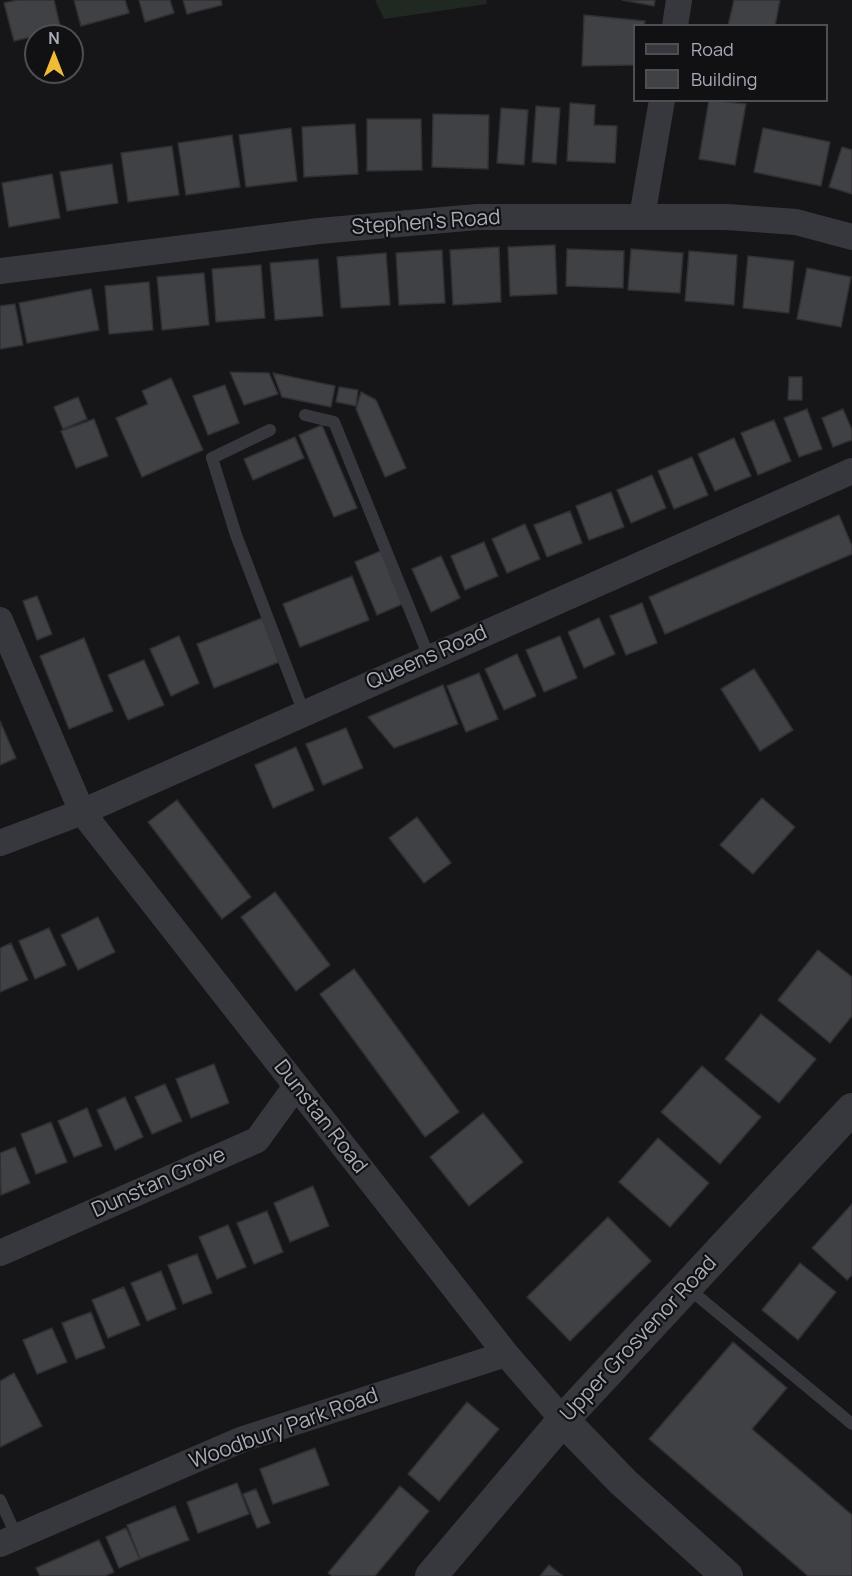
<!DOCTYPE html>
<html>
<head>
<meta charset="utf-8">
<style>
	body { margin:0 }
	#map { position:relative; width:852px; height:1576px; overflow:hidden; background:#161618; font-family:Manrope,sans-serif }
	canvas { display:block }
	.legend { position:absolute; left:633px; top:24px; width:195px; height:78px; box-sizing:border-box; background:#111113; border:2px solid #4d4f55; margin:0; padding:8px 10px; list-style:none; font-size:18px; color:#a8acb8 }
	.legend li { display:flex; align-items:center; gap:12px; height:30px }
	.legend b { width:30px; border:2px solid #4d4f55 }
	.north { position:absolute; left:24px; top:24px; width:60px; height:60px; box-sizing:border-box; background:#111113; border:2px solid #4d4f55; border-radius:50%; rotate:0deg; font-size:16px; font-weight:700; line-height:24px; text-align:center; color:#a8acb8 }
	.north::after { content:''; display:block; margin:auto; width:21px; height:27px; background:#efbc37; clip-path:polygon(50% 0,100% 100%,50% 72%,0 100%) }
</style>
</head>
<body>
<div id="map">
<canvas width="852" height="1576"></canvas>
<ul class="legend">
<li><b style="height:8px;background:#37383d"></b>Road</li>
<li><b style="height:16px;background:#404145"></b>Building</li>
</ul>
<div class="north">N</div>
</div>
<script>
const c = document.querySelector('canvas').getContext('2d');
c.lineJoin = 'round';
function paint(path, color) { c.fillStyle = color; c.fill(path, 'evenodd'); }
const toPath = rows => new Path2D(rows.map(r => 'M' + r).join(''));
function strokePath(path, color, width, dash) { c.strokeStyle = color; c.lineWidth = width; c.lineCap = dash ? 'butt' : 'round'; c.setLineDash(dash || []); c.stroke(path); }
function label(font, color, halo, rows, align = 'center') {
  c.font = font + ' Manrope,sans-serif'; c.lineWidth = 4.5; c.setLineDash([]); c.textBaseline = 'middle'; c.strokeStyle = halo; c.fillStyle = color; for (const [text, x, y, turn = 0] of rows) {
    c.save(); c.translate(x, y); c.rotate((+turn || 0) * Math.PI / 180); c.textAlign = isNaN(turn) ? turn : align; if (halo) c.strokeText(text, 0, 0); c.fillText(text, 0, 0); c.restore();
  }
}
paint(toPath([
	[375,0,486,0,487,4,384,19]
]), '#202822');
const building = toPath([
	[17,0,54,0,61,30,14,41,4,3,17,0],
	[74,0,125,0,129,13,81,26,74,0],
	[139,0,170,0,174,13,145,22,139,0],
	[183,0,221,0,222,5,187,14,183,0],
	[622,0,655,0,654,6,622,0],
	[734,0,780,0,775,26,728,26,734,0],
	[584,15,645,21,644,26,634,26,634,65,582,66,584,15],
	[709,100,746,104,735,165,699,159,709,100],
	[570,103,595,105,594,125,617,126,615,163,567,161,570,103],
	[536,106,560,108,556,164,532,162,536,106],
	[501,108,528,110,524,165,497,163,501,108],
	[433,114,489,115,488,169,432,167,433,114],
	[367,119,421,119,422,170,367,171,367,119],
	[355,124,358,174,304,177,302,127,355,124],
	[291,128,297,181,246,187,239,135,291,128],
	[763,128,830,142,821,186,754,172,763,128],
	[232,135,240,187,186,195,178,143,232,135],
	[172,146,179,195,128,202,121,153,172,146],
	[842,147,852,150,852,194,829,187,842,147],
	[112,164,118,203,67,211,60,172,112,164],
	[52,174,60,218,9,227,2,183,52,174],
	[555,245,557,294,510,296,508,247,555,245],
	[499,247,501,302,453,305,450,250,499,247],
	[567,249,624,251,623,288,566,286,567,249],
	[631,249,683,253,680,293,628,290,631,249],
	[442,250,445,303,399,305,396,253,442,250],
	[689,251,737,255,734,305,685,301,689,251],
	[386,253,390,305,341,308,337,257,386,253],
	[748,256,794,261,789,313,743,308,748,256],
	[318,259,323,316,275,320,270,263,318,259],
	[261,265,265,318,216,322,212,269,261,265],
	[807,268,851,277,841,327,797,319,807,268],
	[204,273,209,325,162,330,157,277,204,273],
	[149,282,153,330,109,334,105,286,149,282],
	[91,289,99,330,27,343,19,303,91,289],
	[15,304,23,345,0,349,0,306,15,304],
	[230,372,269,373,278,394,244,405,230,372],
	[273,373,335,386,331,407,282,397,273,373],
	[789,377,802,377,802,400,788,400,789,377],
	[171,378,203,450,142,477,116,418,148,404,142,391,171,378],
	[225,385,239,423,208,435,193,396,225,385],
	[339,387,358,390,356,406,336,402,339,387],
	[361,392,376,400,406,468,385,477,356,409,361,392],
	[78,397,87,419,63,429,54,407,78,397],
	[807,409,822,449,799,457,784,418,807,409],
	[843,409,852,430,852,440,833,447,822,418,843,409],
	[94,419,108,456,76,468,61,431,94,419],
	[774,420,791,461,758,475,741,433,774,420],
	[322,425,357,508,334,517,299,435,322,425],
	[295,437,304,458,253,480,244,459,295,437],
	[734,438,751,476,715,491,698,454,734,438],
	[692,457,708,495,674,509,658,471,692,457],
	[652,475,666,508,631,523,617,490,652,475],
	[611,492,624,527,589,540,576,506,611,492],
	[570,511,582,543,547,557,534,525,570,511],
	[839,515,852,546,852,554,665,634,649,597,839,515],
	[525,524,540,559,507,573,492,539,525,524],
	[484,542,498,576,465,590,451,556,484,542],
	[383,550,405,603,377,615,355,562,383,550],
	[441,556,460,598,431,612,412,569,441,556],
	[352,576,369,620,300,647,283,604,352,576],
	[37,596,52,634,37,640,23,601,37,596],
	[642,603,657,643,626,655,610,616,642,603],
	[262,618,279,662,214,688,197,644,262,618],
	[599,618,615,654,584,668,568,632,599,618],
	[179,636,199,683,171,696,150,649,179,636],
	[560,636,577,678,544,692,526,650,560,636],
	[84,638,113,711,69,729,40,656,84,638],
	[517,654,536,696,504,710,485,669,517,654],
	[144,660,164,705,128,720,108,675,144,660],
	[754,669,793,730,760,751,721,689,754,669],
	[479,673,498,719,466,732,447,686,479,673],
	[443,685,458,724,394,748,368,717,443,685],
	[0,721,16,758,0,765,0,721],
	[346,728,363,768,323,785,306,744,346,728],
	[296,747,314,790,273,808,255,765,296,747],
	[762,798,795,827,753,874,720,845,762,798],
	[177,800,251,897,222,919,148,822,177,800],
	[417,817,451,863,424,883,389,838,417,817],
	[275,892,330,965,296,991,241,917,275,892],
	[98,917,115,952,78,970,61,935,98,917],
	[49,928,66,965,35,979,19,941,49,928],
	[11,943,28,980,0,992,0,948,11,943],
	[818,950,852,977,852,1016,830,1043,778,1000,818,950],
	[354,969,459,1112,425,1137,320,994,354,969],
	[761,1014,816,1059,779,1103,725,1059,761,1014],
	[214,1064,229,1103,191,1118,176,1079,214,1064],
	[702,1066,761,1117,720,1164,661,1112,702,1066],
	[165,1084,182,1121,152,1134,135,1097,165,1084],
	[125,1097,143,1137,115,1150,97,1110,125,1097],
	[87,1108,102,1146,74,1157,58,1121,87,1108],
	[483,1113,523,1162,469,1206,430,1157,483,1113],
	[51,1122,67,1162,36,1174,21,1134,51,1122],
	[658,1138,709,1183,670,1227,619,1182,658,1138],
	[15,1147,30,1183,1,1195,0,1153,15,1147],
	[313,1186,329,1226,290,1242,274,1203,313,1186],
	[852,1204,852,1275,847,1280,812,1248,852,1204],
	[267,1211,283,1252,254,1264,237,1223,267,1211],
	[608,1217,651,1261,570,1341,527,1297,608,1217],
	[228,1225,246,1267,217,1279,199,1237,228,1225],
	[197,1254,212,1293,183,1304,168,1265,197,1254],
	[800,1263,836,1292,798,1340,762,1310,800,1263],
	[161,1271,176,1309,147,1321,131,1283,161,1271],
	[124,1287,140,1325,108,1338,92,1300,124,1287],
	[91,1312,105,1348,76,1359,62,1323,91,1312],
	[52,1328,67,1362,37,1374,23,1340,52,1328],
	[733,1342,787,1388,752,1429,852,1515,852,1576,808,1576,649,1439,733,1342],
	[14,1373,42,1426,0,1447,0,1381,14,1373],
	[467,1402,499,1429,439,1501,408,1474,467,1402],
	[315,1448,329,1485,273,1504,260,1469,315,1448],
	[237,1483,249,1514,198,1533,187,1502,237,1483],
	[400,1486,429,1511,375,1576,332,1576,328,1573,400,1486],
	[256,1489,270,1523,257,1528,243,1494,256,1489],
	[175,1506,189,1540,140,1559,127,1525,175,1506],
	[126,1528,140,1559,119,1568,106,1537,126,1528],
	[99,1540,114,1572,105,1576,40,1576,36,1568,99,1540],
	[549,1565,563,1576,540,1576,549,1565]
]);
paint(building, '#404145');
strokePath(building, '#303034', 1.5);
strokePath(toPath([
	[305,415,334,422,429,657],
	[270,430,212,458,236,535,304,713],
	[688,1288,852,1424],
	[0,1500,17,1537]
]), '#37383d', 12);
strokePath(toPath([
	[675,26,679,0],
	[642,217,662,100],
	[0,271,319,231,477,217,727,217,796,222,852,237],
	[0,620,82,812,506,1354,563,1420],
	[0,843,82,812,852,471],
	[0,1253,257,1140,296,1086],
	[0,1544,243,1439,506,1354]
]), '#37383d', 26);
strokePath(toPath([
	[563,1420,623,1482,727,1576],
	[431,1576,563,1420,852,1109]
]), '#37383d', 32);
label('21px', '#a8acb8', '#111113', [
	["Stephen's Road",426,223,-4],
	["Queens Road",427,658,-24],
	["Dunstan Road",320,1117,52],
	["Dunstan Grove",159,1183,-24],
	["Upper Grosvenor Road",639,1339,-47],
	["Woodbury Park Road",284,1429,-20]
]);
</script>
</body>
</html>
